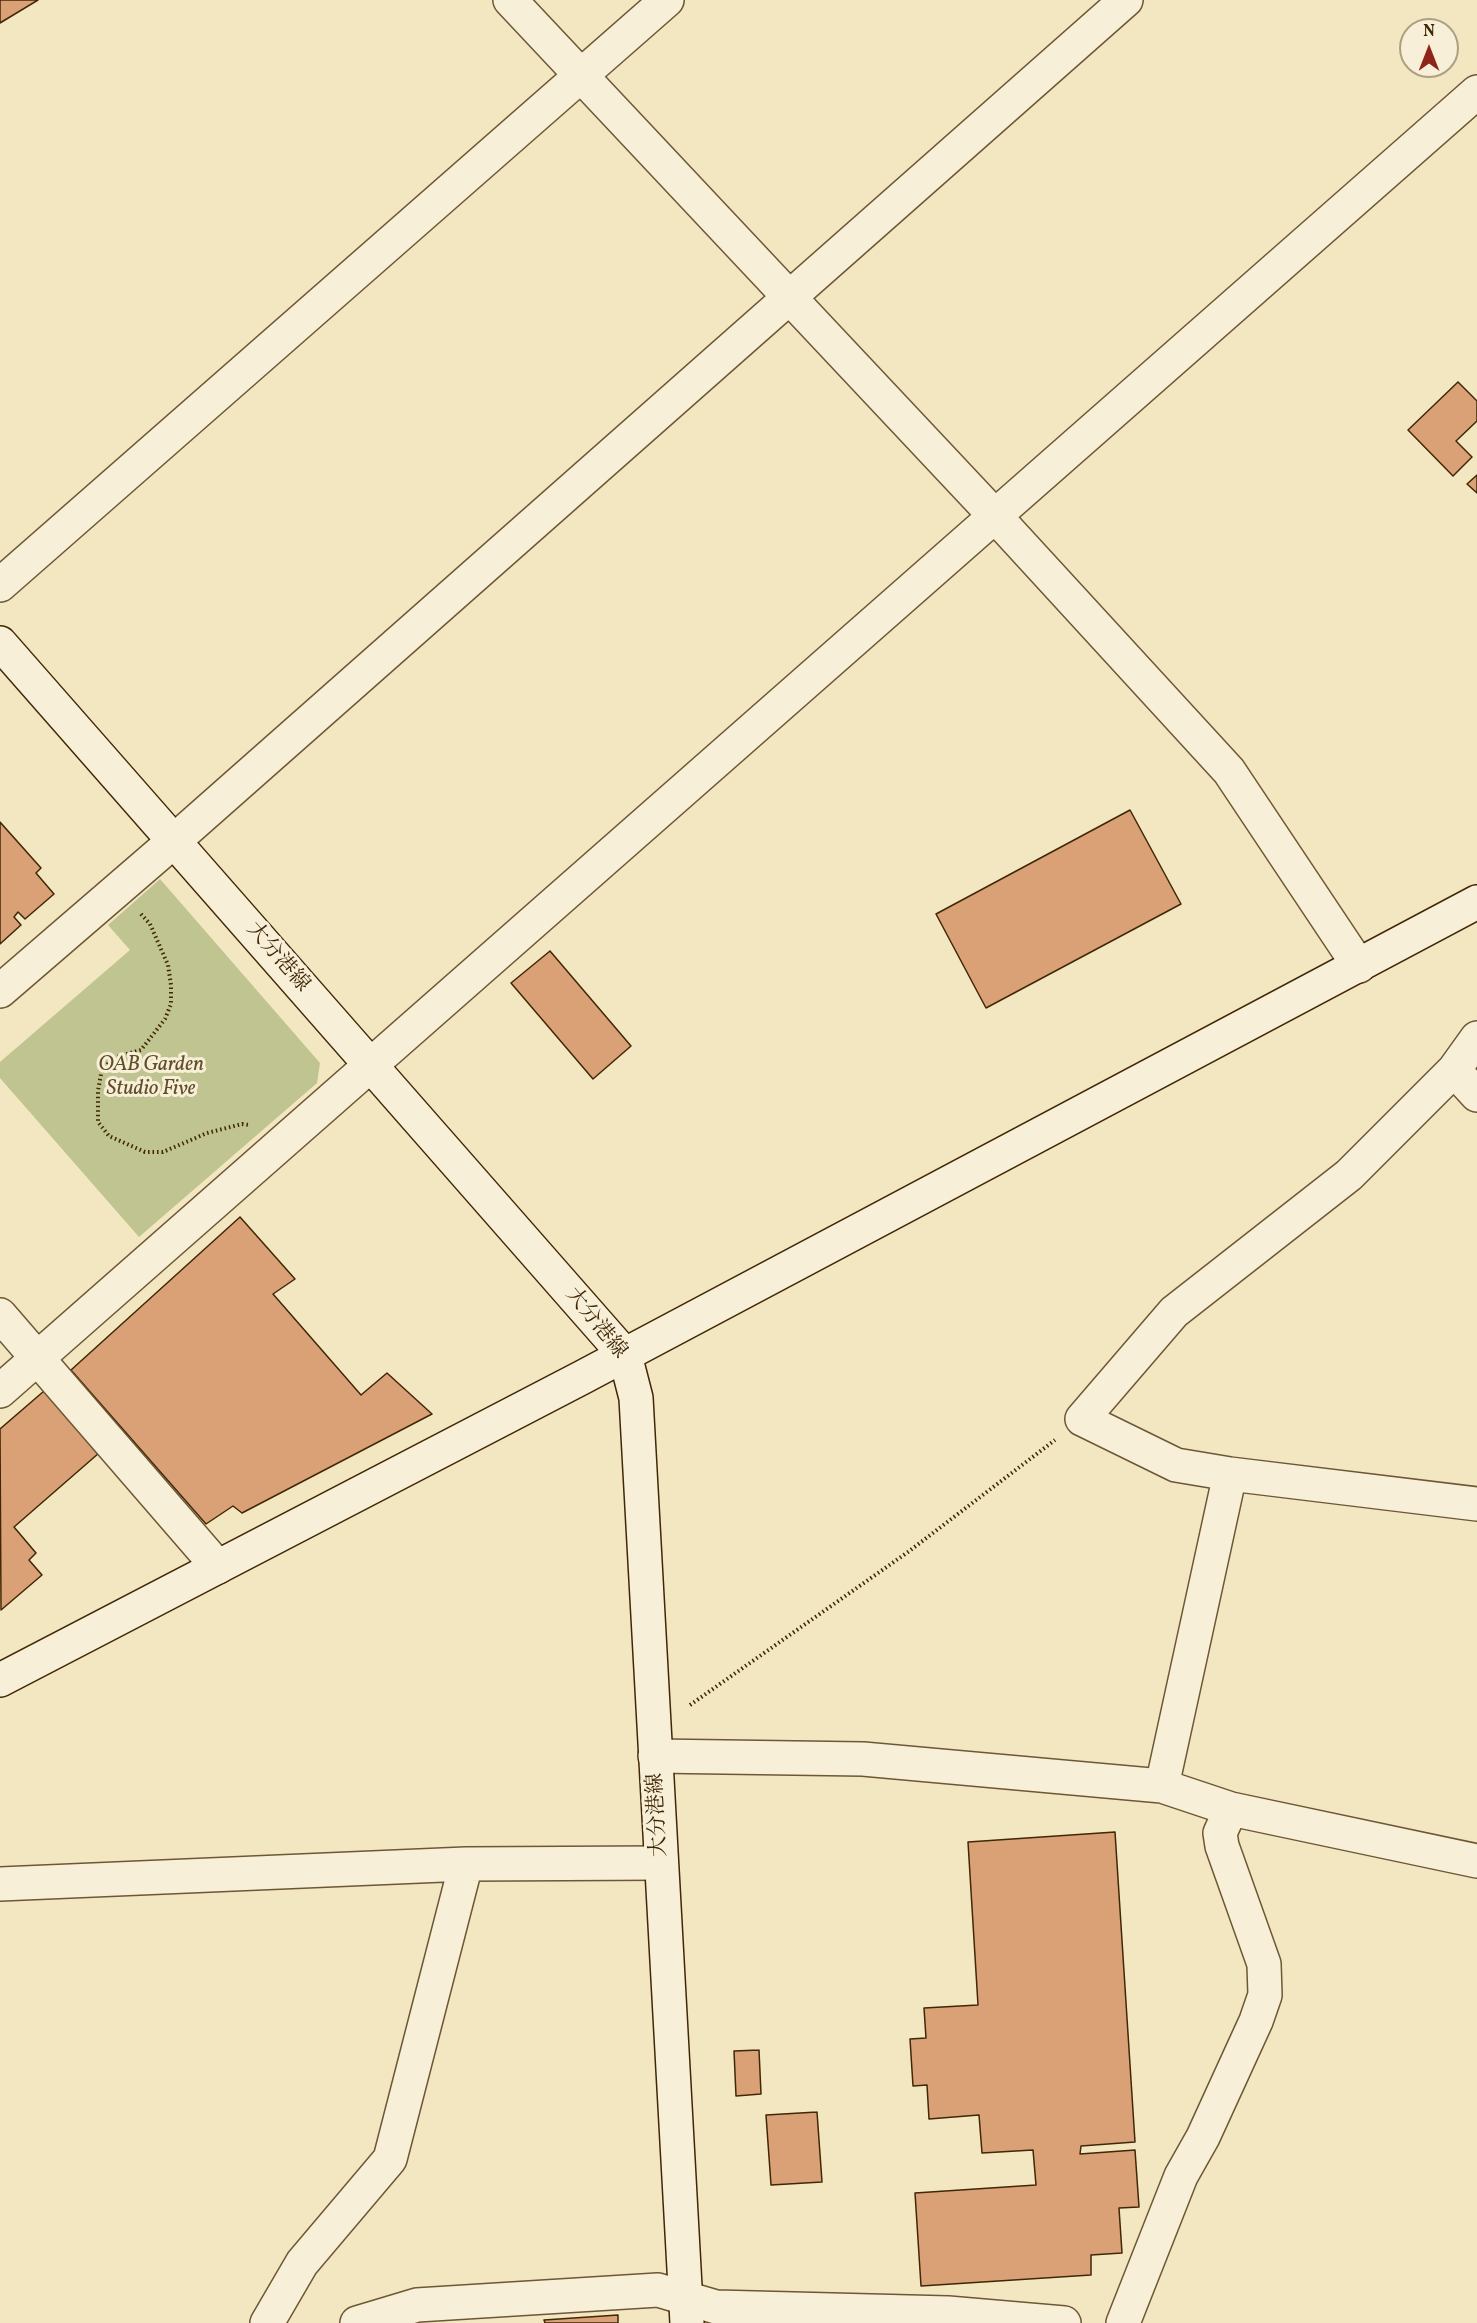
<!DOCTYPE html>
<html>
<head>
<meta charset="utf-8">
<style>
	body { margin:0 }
	#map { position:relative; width:1477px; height:2323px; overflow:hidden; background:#f3e7c1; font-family:Vollkorn,serif }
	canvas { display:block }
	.north { position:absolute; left:1399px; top:18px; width:60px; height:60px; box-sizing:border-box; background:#f7efd7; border:2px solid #ae9f83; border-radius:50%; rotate:0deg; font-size:16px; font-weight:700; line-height:24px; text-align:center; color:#402706 }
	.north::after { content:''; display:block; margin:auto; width:21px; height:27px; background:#8f2418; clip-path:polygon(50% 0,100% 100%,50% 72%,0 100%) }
</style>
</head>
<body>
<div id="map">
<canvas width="1477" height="2323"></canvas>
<div class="north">N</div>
</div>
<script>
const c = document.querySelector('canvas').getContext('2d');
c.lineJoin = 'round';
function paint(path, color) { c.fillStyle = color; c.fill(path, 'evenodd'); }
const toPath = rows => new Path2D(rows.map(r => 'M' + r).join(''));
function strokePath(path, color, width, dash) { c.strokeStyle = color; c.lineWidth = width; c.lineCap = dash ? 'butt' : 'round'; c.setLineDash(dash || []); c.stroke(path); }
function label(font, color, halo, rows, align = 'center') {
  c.font = font + ' Vollkorn,"Noto Serif JP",serif'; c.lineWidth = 6; c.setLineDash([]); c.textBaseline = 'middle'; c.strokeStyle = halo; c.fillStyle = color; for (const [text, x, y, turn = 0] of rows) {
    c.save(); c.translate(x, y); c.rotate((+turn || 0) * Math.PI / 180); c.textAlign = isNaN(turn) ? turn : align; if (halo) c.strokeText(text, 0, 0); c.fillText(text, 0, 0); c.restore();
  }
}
paint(toPath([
	[160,879,320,1063,317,1083,139,1237,0,1078,0,1062,130,950,108,925]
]), '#bfc490');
const building = toPath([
	[0,0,38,0,0,23,0,0],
	[1458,382,1477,401,1477,421,1456,441,1472,457,1453,476,1408,430,1458,382],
	[1477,475,1477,493,1467,484,1477,475],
	[1130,810,1181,904,986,1008,936,914,1130,810],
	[0,822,41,868,36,873,54,894,25,919,18,912,14,917,21,925,0,944,0,822],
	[550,951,631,1046,593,1079,511,983,550,951],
	[240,1217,295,1279,273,1294,361,1395,387,1373,432,1414,242,1513,233,1506,206,1524,71,1370,240,1217],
	[44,1391,99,1453,14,1527,36,1553,29,1560,42,1575,1,1610,0,1429,44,1391],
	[1115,1832,1135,2142,1081,2146,1080,2154,1135,2150,1139,2207,1119,2208,1122,2253,1091,2255,1091,2275,921,2286,915,2193,1036,2185,1033,2150,982,2153,979,2115,929,2119,927,2085,913,2086,910,2039,926,2038,924,2008,978,2005,968,1842,1115,1832],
	[759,2050,761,2094,736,2096,734,2051,759,2050],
	[817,2112,822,2182,771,2185,766,2115,817,2112],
	[618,2315,618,2323,545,2323,544,2320,618,2315]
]);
paint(building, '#daa076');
strokePath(building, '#402706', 1.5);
const street = toPath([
	[510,0,995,516,1229,771,1359,966],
	[0,585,667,0],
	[0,991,174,841,1126,0],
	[1477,1038,1454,1070,1349,1175,1174,1312,1082,1419,1176,1465,1230,1474,1477,1504],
	[1454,1070,1477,1095],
	[0,1315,218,1567],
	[0,1391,1477,92],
	[655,1756,863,1759,1162,1786,1231,1809,1220,1833,1222,1846,1264,1964,1265,1995,1256,2021,1203,2137,1181,2176,1123,2323],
	[1162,1786,1230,1474],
	[1231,1809,1477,1861],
	[0,1884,466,1864,661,1863],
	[267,2323,302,2263,390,2159,466,1864],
	[357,2323,417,2305,658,2290,716,2307,948,2313,1064,2323]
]);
const secondary = toPath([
	[0,643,625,1355,636,1398,687,2323],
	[0,1680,583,1377,1477,902]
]);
strokePath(street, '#6d5735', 36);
strokePath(secondary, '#402706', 36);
strokePath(toPath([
	[141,914,150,924,168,965,171,985,171,1004,165,1019,141,1050,113,1058,106,1066,101,1074,98,1091,98,1122,109,1136,145,1152,163,1152,207,1133,242,1124,249,1125],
	[690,1705,908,1552,1055,1440]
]), '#402706', 4, [1.5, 3]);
strokePath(street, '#f7efd7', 33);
strokePath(secondary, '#f7efd7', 33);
label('21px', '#402706', '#f7efd7', [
	["大分港線",277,958,49],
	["大分港線",595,1324,51],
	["大分港線",659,1815,-93]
]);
label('italic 21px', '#604e28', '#f7efd7', [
	["OAB Garden",151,1066],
	["Studio Five",151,1090]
]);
</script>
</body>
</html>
